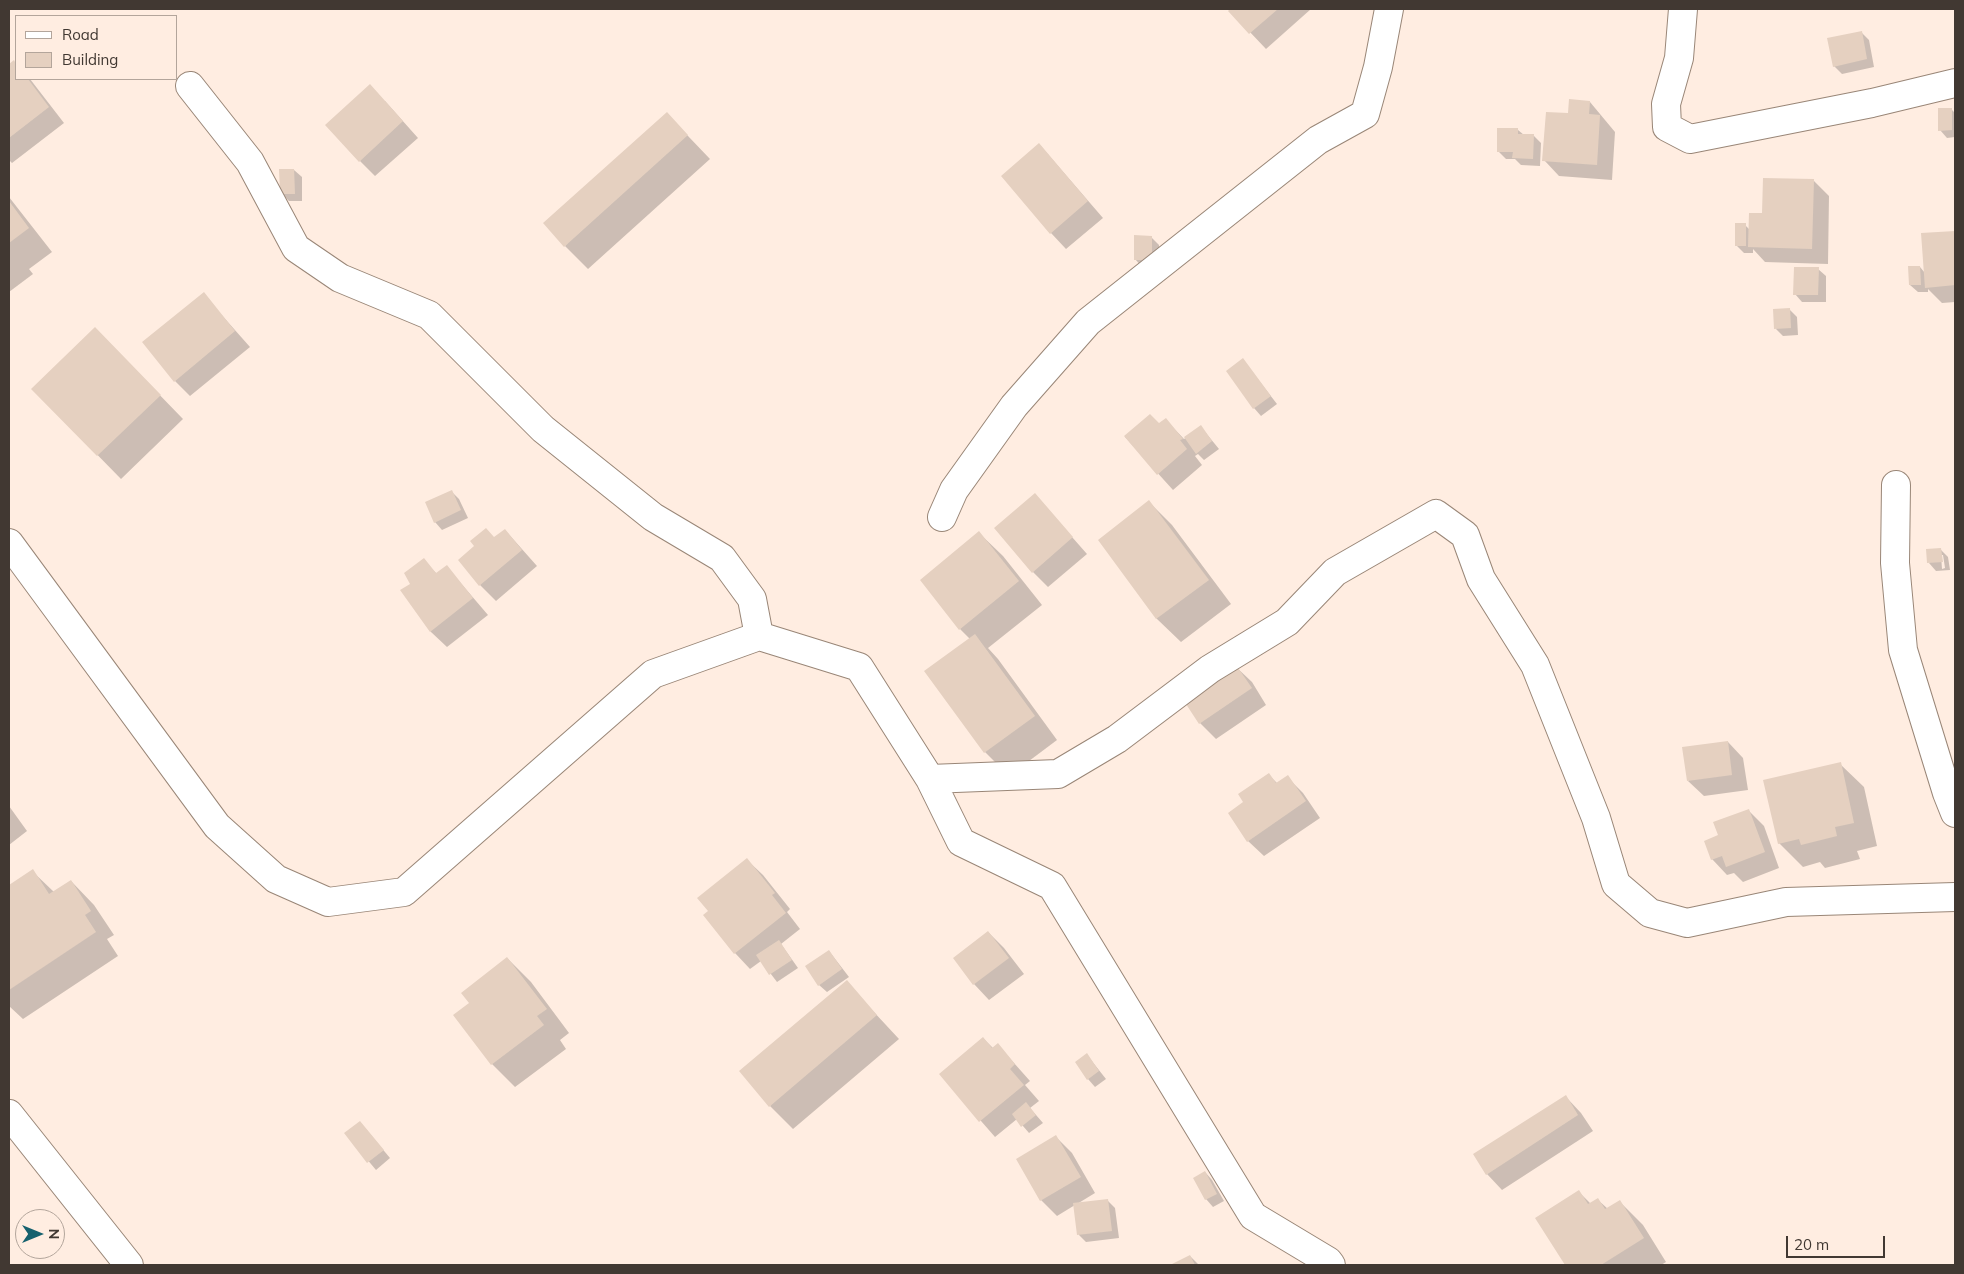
<!DOCTYPE html>
<html>
<head>
<meta charset="utf-8">
<style>
	body { margin:0 }
	#map { position:relative; width:1964px; height:1274px; overflow:hidden; background:#ffede1; font-family:Mulish,sans-serif }
	canvas { display:block }
	.frame { position:absolute; inset:0; border:10px solid #413832; pointer-events:none }
	.legend { position:absolute; left:15px; top:15px; width:162px; height:65px; box-sizing:border-box; background:#ffede1; border:1px solid #b3a59b; margin:0; padding:6px 9px; list-style:none; font-size:15px; color:#413832 }
	.legend li { display:flex; align-items:center; gap:10px; height:25px }
	.legend b { width:25px; border:1px solid #b3a59b }
	.north { position:absolute; left:15px; top:1209px; width:50px; height:50px; box-sizing:border-box; background:#ffede1; border:1px solid #b3a59b; border-radius:50%; rotate:90deg; font-size:14px; font-weight:700; line-height:20px; text-align:center; color:#413832 }
	.north::after { content:''; display:block; margin:auto; width:18px; height:22px; background:#16616e; clip-path:polygon(50% 0,100% 100%,50% 72%,0 100%) }
	.scale { position:absolute; left:1786px; top:1236px; width:99px; height:22px; box-sizing:border-box; border:2px solid #413832; border-top:0; padding-left:6px; font-size:15px; line-height:18px; white-space:nowrap; color:#413832; -webkit-text-stroke:4px #ffede1; paint-order:stroke }
</style>
</head>
<body>
<div id="map">
<canvas width="1964" height="1274"></canvas>
<div class="frame"></div>
<ul class="legend">
<li><b style="height:6px;background:#fff"></b>Road</li>
<li><b style="height:14px;background:#e5d0c0"></b>Building</li>
</ul>
<div class="north">N</div>
<div class="scale">20 m</div>
</div>
<script>
const c = document.querySelector('canvas').getContext('2d');
c.lineJoin = 'round';
function paint(path, color) { c.fillStyle = color; c.fill(path, 'evenodd'); }
const toPath = rows => new Path2D(rows.map(r => 'M' + r).join(''));
function strokePath(path, color, width, dash) { c.strokeStyle = color; c.lineWidth = width; c.lineCap = dash ? 'butt' : 'round'; c.setLineDash(dash || []); c.stroke(path); }
paint(toPath([
	[1232,9,1311,9,1266,49,1230,11],
	[1862,33,1869,40,1874,67,1842,74,1834,66],
	[13,62,16,64,16,79,30,79,64,123,12,163,9,160,9,65],
	[385,101,418,138,375,176,360,161],
	[1590,102,1615,132,1612,180,1559,176,1544,160,1569,115],
	[1951,109,1955,113,1955,137,1947,138,1940,130],
	[667,114,710,159,588,269,565,246],
	[1518,130,1524,135,1534,136,1541,143,1540,166,1521,165,1515,159,1506,159,1498,151],
	[1039,144,1103,218,1066,249,1051,233],
	[294,170,302,177,302,201,289,201,281,193],
	[1814,181,1829,196,1828,264,1765,262,1753,249,1753,253,1744,253,1736,245,1745,225,1750,230,1763,214],
	[9,197,52,252,29,269,33,274,9,292],
	[1955,232,1955,302,1942,303,1928,289,1928,292,1918,292,1910,285,1920,267,1925,273,1922,234],
	[1151,237,1159,245,1159,267,1142,267,1135,259],
	[1818,269,1826,276,1826,302,1802,302,1795,294],
	[203,294,250,347,190,396,175,381],
	[1789,309,1797,317,1798,335,1783,336,1776,329],
	[118,352,183,419,121,479,33,389],
	[1243,360,1277,404,1261,416,1254,408],
	[1166,420,1184,439,1201,427,1219,449,1204,460,1198,454,1195,456,1202,465,1173,490,1125,437,1160,425],
	[452,492,459,499,468,518,442,530,435,522],
	[1035,495,1087,554,1048,587,1033,572],
	[1149,502,1172,525,1231,604,1181,642,1157,619,1099,540],
	[505,530,537,566,496,601,480,585,495,538],
	[979,533,1003,556,1042,605,988,648,998,659,1057,740,1009,776,985,752,926,671,970,639,960,629],
	[1940,549,1948,557,1950,570,1936,571,1929,563],
	[1941,555,1943,555,1945,568,1942,569],
	[423,560,437,574,447,567,488,615,447,647,431,632,402,590,412,584],
	[1236,667,1252,682,1266,705,1216,739,1200,723],
	[1728,742,1743,758,1748,790,1704,796,1688,781],
	[1840,764,1864,787,1877,846,1857,851,1860,859,1825,868,1820,862,1803,867,1779,843],
	[1268,774,1278,784,1287,777,1303,793,1320,818,1264,856,1248,841,1245,802],
	[9,806,27,831,9,845],
	[1748,810,1764,826,1779,868,1743,882,1734,873,1727,875,1712,859,1720,836],
	[747,860,763,875,790,909,787,912,800,929,781,944,798,968,777,982,761,961,750,969,735,953,709,911],
	[32,871,54,892,71,881,94,905,114,935,107,939,118,956,23,1019,9,1006,9,887],
	[988,932,1004,948,1024,974,989,1000,974,984],
	[829,951,849,977,827,992,819,985],
	[507,958,531,982,569,1033,560,1040,566,1049,515,1087,492,1064],
	[846,982,899,1039,793,1129,770,1106],
	[983,1038,993,1048,998,1045,1030,1081,1025,1085,1039,1101,1030,1108,1043,1123,1029,1133,1017,1119,995,1137,940,1074],
	[1087,1055,1106,1079,1095,1087,1088,1079],
	[1566,1097,1581,1113,1593,1131,1502,1190,1487,1174],
	[360,1122,390,1158,376,1170,346,1134],
	[1056,1137,1072,1153,1095,1193,1077,1204,1107,1200,1115,1208,1119,1238,1086,1242,1079,1235,1075,1205,1057,1216,1041,1200],
	[1205,1172,1212,1180,1224,1201,1213,1207,1206,1199],
	[1579,1192,1591,1204,1598,1200,1608,1209,1620,1202,1643,1225,1666,1262,1661,1265,1566,1265,1537,1218],
	[1190,1256,1199,1265,1173,1265]
]), '#0003');
paint(toPath([
	[1230,9,1278,9,1249,34,1228,11],
	[1862,31,1867,59,1833,67,1827,38],
	[14,60,16,64,16,79,28,79,49,107,9,138,9,64],
	[370,84,403,121,359,162,325,125],
	[1569,99,1590,101,1589,114,1600,115,1597,165,1542,161,1546,112,1568,113],
	[1938,108,1952,108,1952,130,1938,131],
	[667,112,688,135,564,247,543,223],
	[1497,128,1518,128,1518,134,1534,134,1533,159,1512,158,1513,152,1497,152],
	[1039,143,1088,201,1050,234,1001,176],
	[279,169,294,169,295,194,280,194],
	[1763,178,1814,179,1812,249,1748,247,1749,213,1762,213],
	[9,201,29,228,9,243],
	[1735,223,1746,223,1746,246,1735,246],
	[1955,231,1955,285,1925,288,1921,233],
	[1134,235,1152,236,1152,260,1134,260],
	[1908,266,1920,266,1921,285,1909,285],
	[1794,267,1819,267,1818,295,1793,295],
	[204,292,235,331,174,382,142,342],
	[1790,308,1791,328,1774,329,1773,309],
	[95,327,161,395,97,456,31,389],
	[1243,358,1271,396,1253,409,1226,371],
	[1150,414,1159,423,1166,418,1183,439,1180,440,1187,449,1157,475,1124,436],
	[1201,425,1212,441,1196,454,1184,437],
	[452,490,461,510,434,523,425,502],
	[1035,493,1073,537,1032,573,994,528],
	[1149,500,1209,580,1156,619,1098,540],
	[486,528,494,537,505,529,522,550,479,586,458,560,474,546,470,541],
	[979,531,1019,581,959,630,920,580],
	[1941,548,1943,562,1927,563,1926,549],
	[424,558,436,573,447,565,473,598,430,632,400,590,410,584,404,573],
	[975,634,1035,716,984,753,924,671],
	[1236,665,1252,688,1199,724,1184,701],
	[1728,741,1732,775,1687,781,1682,747],
	[1841,762,1854,823,1835,827,1837,836,1801,845,1799,839,1778,844,1763,780],
	[1269,773,1276,783,1288,775,1306,801,1247,842,1228,813,1243,802,1238,794],
	[1749,809,1765,852,1726,867,1722,856,1711,860,1704,841,1718,835,1713,822],
	[747,858,775,893,772,895,786,913,734,954,703,915,708,911,697,898],
	[33,869,49,894,71,880,91,911,85,915,96,932,9,990,9,885],
	[988,931,1009,958,973,985,953,958],
	[779,940,792,960,769,975,756,955],
	[829,950,842,969,818,986,805,966],
	[507,957,547,1009,537,1016,544,1025,491,1065,453,1015,469,1003,461,993],
	[847,980,877,1015,769,1107,739,1071],
	[983,1037,992,1048,998,1043,1015,1064,1010,1069,1024,1085,979,1122,939,1074],
	[1087,1053,1099,1071,1087,1080,1075,1062],
	[1566,1095,1578,1115,1486,1175,1473,1154],
	[1026,1102,1036,1115,1021,1127,1012,1114],
	[360,1121,384,1150,367,1163,344,1133],
	[1056,1135,1081,1177,1040,1201,1016,1159],
	[1205,1171,1217,1194,1205,1200,1193,1178],
	[1579,1190,1588,1204,1598,1198,1605,1209,1620,1200,1644,1238,1601,1265,1565,1265,1535,1218],
	[1108,1199,1112,1231,1077,1235,1073,1203],
	[1190,1255,1195,1265,1170,1265]
]), '#e5d0c0');
const street = toPath([
	[1683,9,1679,58,1666,104,1667,127,1690,139,1872,103,1955,83],
	[190,86,250,162,296,248,340,278,429,315,543,429,653,517,722,558,752,599,759,636],
	[1896,485,1895,563,1903,650,1947,793,1955,813],
	[942,517,954,490,1014,406,1088,322,1318,140,1365,114,1378,67,1389,9],
	[9,543,217,826,276,879,328,902,404,892,653,674,759,636,859,667,930,779,961,842,1052,886,1253,1216,1328,1261,1331,1265],
	[930,779,1058,774,1117,739,1210,669,1287,622,1335,572,1436,514,1465,535,1481,579,1535,665,1596,818,1616,884,1650,913,1687,923,1786,902,1955,897],
	[9,1114,129,1265]
]);
strokePath(street, '#998677', 30);
strokePath(street, '#fff', 28);
</script>
</body>
</html>
